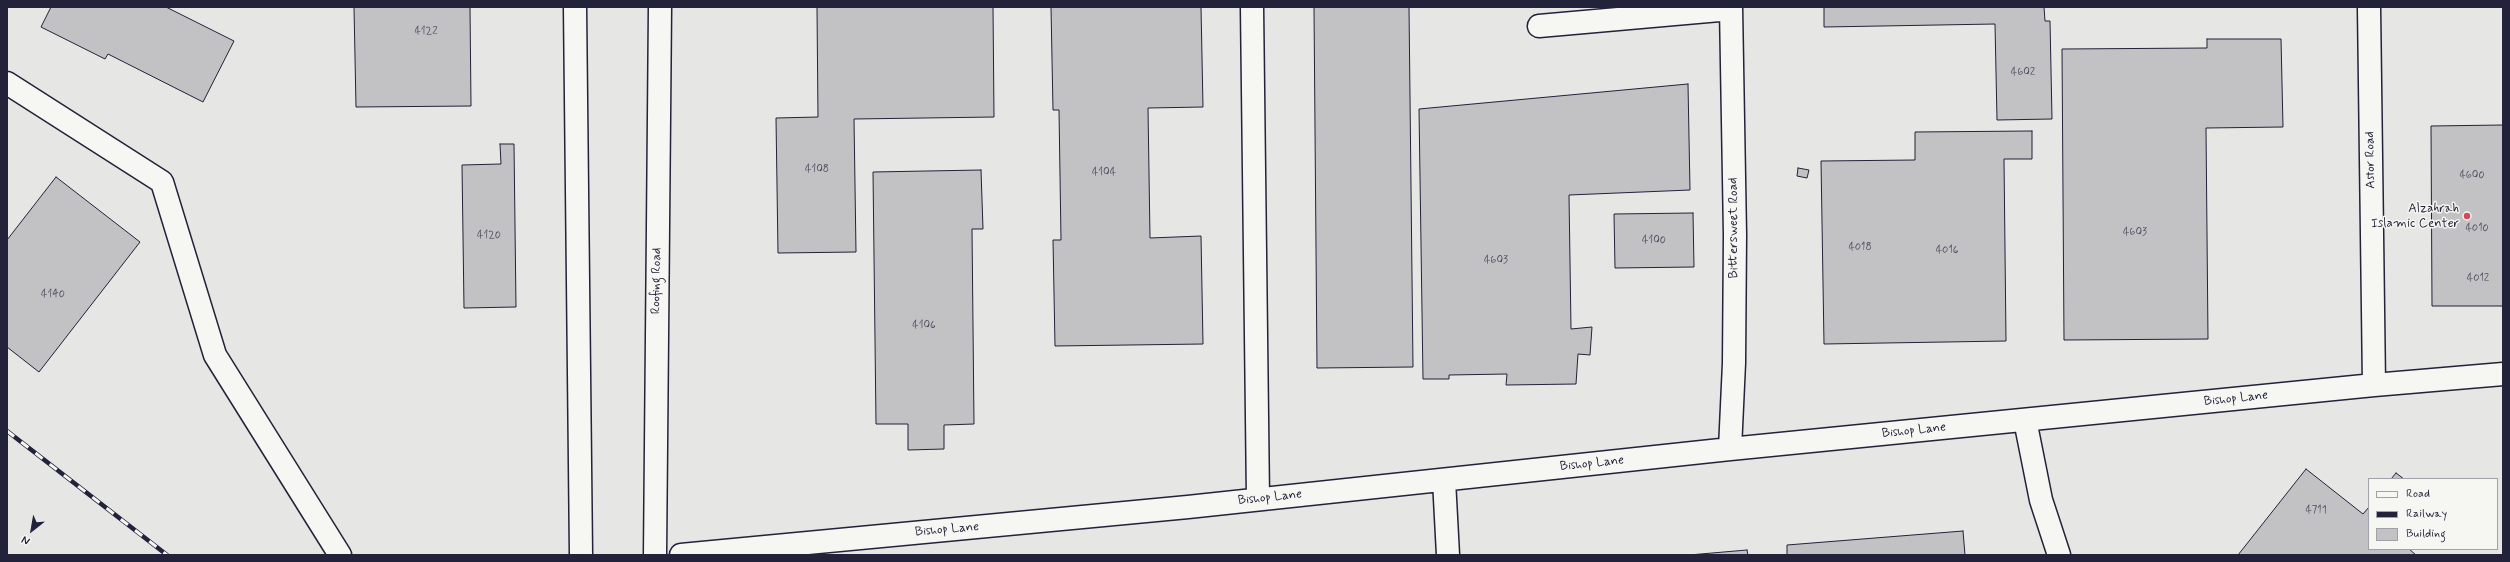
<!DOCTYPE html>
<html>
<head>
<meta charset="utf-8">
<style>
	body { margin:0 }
	#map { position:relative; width:2510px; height:562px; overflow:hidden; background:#f6f6f2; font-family:Mynerve,sans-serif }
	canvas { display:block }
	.frame { position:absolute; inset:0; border:8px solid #22223b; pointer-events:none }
	.legend { position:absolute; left:2368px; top:478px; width:130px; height:72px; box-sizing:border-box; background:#f6f6f2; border:1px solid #a1a1a9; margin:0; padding:5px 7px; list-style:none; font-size:12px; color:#22223b }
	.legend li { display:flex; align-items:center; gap:8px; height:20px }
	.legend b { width:20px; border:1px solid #a1a1a9 }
	.north { position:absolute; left:12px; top:510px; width:40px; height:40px; -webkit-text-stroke:3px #f6f6f2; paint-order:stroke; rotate:211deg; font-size:11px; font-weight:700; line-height:16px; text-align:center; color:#22223b }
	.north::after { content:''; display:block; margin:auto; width:14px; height:18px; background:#22223b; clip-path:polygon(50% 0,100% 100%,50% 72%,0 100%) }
</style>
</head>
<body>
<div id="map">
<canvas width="2510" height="562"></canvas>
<div class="frame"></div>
<ul class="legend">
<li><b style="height:5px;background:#f6f6f2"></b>Road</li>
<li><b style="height:5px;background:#22223b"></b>Railway</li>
<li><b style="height:11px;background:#c2c2c4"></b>Building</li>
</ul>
<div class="north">N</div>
</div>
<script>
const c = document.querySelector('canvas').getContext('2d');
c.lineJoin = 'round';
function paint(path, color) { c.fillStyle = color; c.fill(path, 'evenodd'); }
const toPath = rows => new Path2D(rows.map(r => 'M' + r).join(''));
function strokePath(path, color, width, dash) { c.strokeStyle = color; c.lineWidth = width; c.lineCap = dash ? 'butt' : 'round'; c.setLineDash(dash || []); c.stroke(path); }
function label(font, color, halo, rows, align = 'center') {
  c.font = font + ' Mynerve,sans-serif'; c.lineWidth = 3; c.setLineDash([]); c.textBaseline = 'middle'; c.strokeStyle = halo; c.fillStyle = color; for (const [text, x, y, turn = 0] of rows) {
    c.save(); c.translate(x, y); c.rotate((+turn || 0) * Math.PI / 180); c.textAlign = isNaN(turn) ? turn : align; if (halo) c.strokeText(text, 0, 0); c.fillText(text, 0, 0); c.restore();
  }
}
paint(toPath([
	[7,7,2503,7,2503,555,7,555],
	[2369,479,2497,479,2497,549,2369,549]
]), '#e6e6e4');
const building = toPath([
	[51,7,166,7,234,41,203,102,108,54,105,59,41,27,51,7],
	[354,7,470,7,471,106,356,107,354,7],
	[817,7,993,7,994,117,854,119,856,252,778,253,776,118,818,117,817,7],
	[1051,7,1201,7,1203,107,1148,108,1150,238,1201,236,1203,344,1055,346,1053,240,1061,240,1059,110,1053,110,1051,7],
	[1314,7,1409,7,1413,367,1317,368,1314,7],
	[1824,7,2044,7,2045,21,2050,21,2052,119,1997,120,1995,24,1824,27,1824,7],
	[2207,39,2281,39,2283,127,2206,128,2208,339,2064,340,2062,49,2207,48,2207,39],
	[1688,84,1690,190,1569,195,1571,329,1592,327,1590,355,1578,354,1576,384,1506,385,1507,374,1449,375,1449,379,1423,379,1419,109,1688,84],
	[2503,125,2503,306,2432,306,2431,126,2503,125],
	[2032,131,2032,159,2004,159,2006,341,1824,344,1821,161,1915,160,1915,132,2032,131],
	[500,144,514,144,516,307,464,308,462,165,501,164,500,144],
	[1798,168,1809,170,1807,178,1797,176,1798,168],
	[981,170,983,229,972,229,974,424,944,425,944,449,908,450,908,424,876,424,873,172,981,170],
	[56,177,140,242,39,372,7,347,7,240,56,177],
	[1693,213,1694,267,1615,268,1614,214,1693,213],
	[2306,469,2363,514,2369,507,2369,549,2409,549,2416,555,2238,555,2306,469],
	[2396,473,2404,479,2391,479,2396,473],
	[1963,531,1965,555,1787,555,1787,545,1963,531],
	[1747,550,1748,555,1689,555,1747,550]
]);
paint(building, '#c2c2c4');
strokePath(building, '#22223b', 1);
const minor = toPath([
	[575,7,581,555],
	[1252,7,1258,499],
	[2369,7,2374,385],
	[1539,26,1731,9],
	[7,83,162,182,215,355,340,555],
	[2025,420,2041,500,2059,555],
	[1730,449,1734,363,1735,235,1731,7],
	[1444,480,1448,555],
	[655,555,660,7],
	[681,555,1188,507,1730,449,2374,385,2503,374]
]);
strokePath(minor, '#22223b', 25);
strokePath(minor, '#f6f6f2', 22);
const rail = toPath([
	[7,431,167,555]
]);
strokePath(rail, '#22223b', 4.5);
strokePath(rail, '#f6f6f2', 3, [9]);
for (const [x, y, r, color] of [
	[2467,216,4,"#d1495b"]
]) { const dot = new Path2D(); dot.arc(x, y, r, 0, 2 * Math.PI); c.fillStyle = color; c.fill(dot); strokePath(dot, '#f6f6f2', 1.5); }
label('11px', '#4a4a5d', null, [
	["4122",426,32],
	["4602",2023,73],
	["4108",817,170],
	["4104",1104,173],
	["4600",2472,176],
	["4010",2477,229],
	["4603",2135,233],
	["4120",489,236],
	["4100",1654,241],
	["4018",1860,248],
	["4016",1947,251],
	["4603",1496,261],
	["4012",2478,279],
	["4140",53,295],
	["4106",924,326],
	["4711",2316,511]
]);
label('13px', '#22223b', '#f6f6f2', [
	["Astor Road",2371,160,-91],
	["Bittersweet Road",1734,228,-90],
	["Roofing Road",657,281,-89],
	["Bishop Lane",2236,399,-6],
	["Bishop Lane",1914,431,-6],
	["Bishop Lane",1592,464,-6],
	["Bishop Lane",1270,498,-6],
	["Bishop Lane",947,530,-5]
]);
label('13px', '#22223b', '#f6f6f2', [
	["Alzahrah",2459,209],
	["Islamic Center",2459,224]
], 'right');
</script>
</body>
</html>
